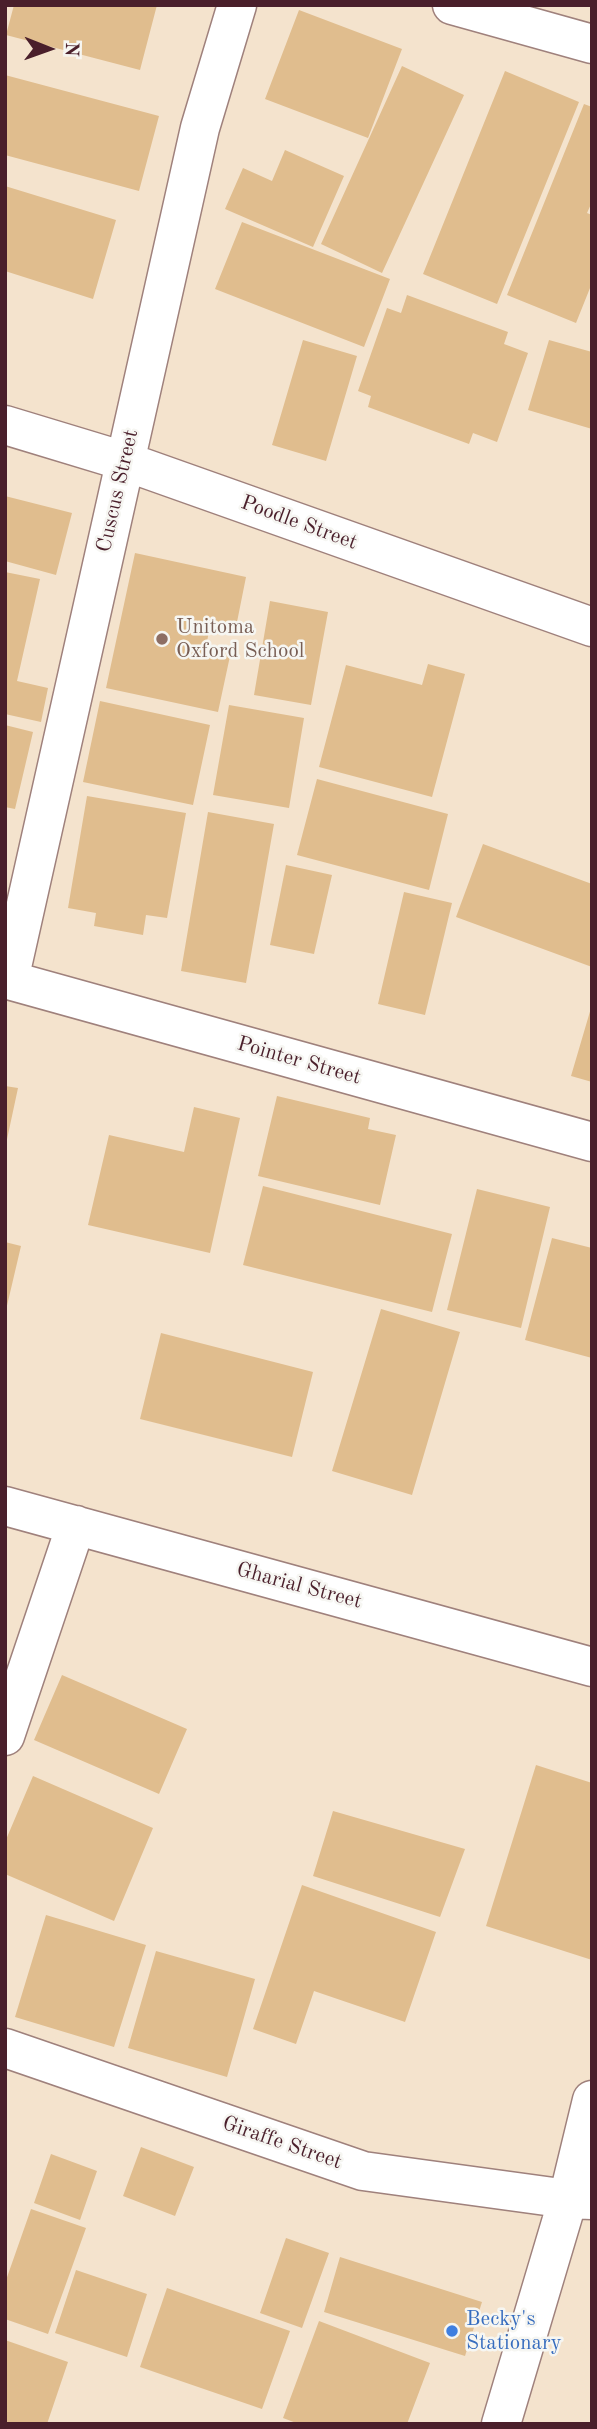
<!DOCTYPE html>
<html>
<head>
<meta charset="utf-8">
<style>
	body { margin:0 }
	#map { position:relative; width:597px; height:2429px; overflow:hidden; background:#f4e3cd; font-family:"Old Standard TT",serif }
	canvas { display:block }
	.frame { position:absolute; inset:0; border:7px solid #4a1f2b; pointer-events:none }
	.north { position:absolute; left:14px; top:14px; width:70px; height:70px; -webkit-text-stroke:5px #f6f6f2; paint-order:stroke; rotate:91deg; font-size:19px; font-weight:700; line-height:28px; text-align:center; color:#4a1f2b }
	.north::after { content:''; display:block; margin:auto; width:24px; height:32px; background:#4a1f2b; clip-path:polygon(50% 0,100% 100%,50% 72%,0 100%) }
</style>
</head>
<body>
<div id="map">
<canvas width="597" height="2429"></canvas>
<div class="frame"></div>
<div class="north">N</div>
</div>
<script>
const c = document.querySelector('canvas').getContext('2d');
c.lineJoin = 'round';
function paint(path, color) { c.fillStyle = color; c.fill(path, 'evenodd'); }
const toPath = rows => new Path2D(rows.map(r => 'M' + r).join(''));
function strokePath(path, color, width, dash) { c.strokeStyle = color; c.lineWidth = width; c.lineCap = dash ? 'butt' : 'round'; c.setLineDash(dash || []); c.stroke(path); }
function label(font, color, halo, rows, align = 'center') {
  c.font = font + ' "Old Standard TT",serif'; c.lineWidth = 5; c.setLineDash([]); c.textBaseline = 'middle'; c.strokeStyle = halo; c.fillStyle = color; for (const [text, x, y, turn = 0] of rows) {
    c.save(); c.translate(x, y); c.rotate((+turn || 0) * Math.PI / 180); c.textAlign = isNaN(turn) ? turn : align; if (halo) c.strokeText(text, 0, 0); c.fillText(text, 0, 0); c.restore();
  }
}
paint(toPath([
	[14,5,157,5,140,70,6,35],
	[299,10,402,49,368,138,265,99],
	[402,66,464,95,382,273,321,244],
	[505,71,579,102,497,304,423,274],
	[5,75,159,116,139,191,5,155],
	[584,104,592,107,592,202,587,213,592,215,592,283,576,323,507,295],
	[285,150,344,176,313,247,225,209,243,168,272,181],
	[5,186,116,220,93,299,5,271],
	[242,222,390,279,364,347,215,289],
	[407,295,508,332,504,344,528,353,497,442,473,433,469,444,368,407,371,396,358,391,387,308,401,313],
	[303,340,357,356,326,461,272,445],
	[549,340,592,352,592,429,528,410],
	[5,496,72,513,56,575,5,561],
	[135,553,246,577,236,627,211,622,205,651,230,656,218,712,106,688],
	[5,572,40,579,17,681,48,688,41,722,5,714],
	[270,601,328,612,311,705,254,695],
	[428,664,465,674,432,797,319,767,346,665,422,685],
	[100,701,210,725,193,805,83,782],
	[229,705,304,718,289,808,213,795],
	[5,725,33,732,15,809,5,807],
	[317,779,448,814,429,890,297,855],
	[87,796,186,813,167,918,146,915,143,935,94,926,96,913,68,908],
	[208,812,274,824,246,983,181,971],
	[483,844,592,884,592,967,456,917],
	[286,865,332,875,314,954,270,945],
	[404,892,452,903,425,1015,378,1004],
	[591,1008,592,1009,592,1082,571,1076],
	[5,1086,18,1088,6,1144,5,1144],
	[277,1096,370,1118,368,1129,396,1135,380,1205,258,1176],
	[194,1107,240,1118,210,1253,88,1225,109,1135,184,1152],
	[263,1186,452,1234,432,1312,243,1265],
	[477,1189,550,1207,521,1328,447,1310],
	[552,1238,592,1248,592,1358,525,1340],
	[5,1242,21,1246,6,1310,5,1310],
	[381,1309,460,1332,412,1495,332,1471],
	[161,1333,313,1372,292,1457,140,1419],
	[62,1675,187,1729,159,1794,34,1740],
	[536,1765,592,1783,592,1960,486,1926],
	[33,1776,153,1828,114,1921,5,1874,5,1842],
	[333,1811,465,1849,440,1917,313,1876],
	[302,1885,436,1932,405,2022,314,1991,296,2044,253,2029],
	[46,1915,146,1945,114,2047,15,2017],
	[156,1951,255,1979,227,2077,128,2048],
	[141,2147,194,2167,175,2216,123,2196],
	[51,2154,97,2171,80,2220,34,2203],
	[31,2209,86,2228,48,2334,5,2319,5,2283],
	[286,2238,329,2253,302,2328,260,2313],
	[340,2257,482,2302,465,2356,324,2312],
	[76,2270,147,2294,127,2357,55,2333],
	[167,2288,290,2331,262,2409,140,2367],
	[319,2321,430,2363,407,2424,299,2424,283,2418],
	[5,2340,68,2362,47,2424,5,2424]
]), '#e0bd8e');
const minor = toPath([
	[452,5,592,44],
	[5,425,124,461,592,627],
	[5,979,592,1142],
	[9,980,200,128,237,5],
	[5,1506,592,1667],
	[5,1736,76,1525],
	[5,2048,363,2171,568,2199,592,2200],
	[501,2424,568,2199,592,2100]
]);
strokePath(minor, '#9f817c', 41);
strokePath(minor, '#fff', 38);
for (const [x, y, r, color] of [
	[162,639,7,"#8d6e63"],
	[452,2331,7,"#3f7fe0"]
]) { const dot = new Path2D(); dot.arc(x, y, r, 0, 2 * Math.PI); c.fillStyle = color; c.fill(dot); strokePath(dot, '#f6f6f2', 2.5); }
label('21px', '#4a1f2b', '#f6f6f2', [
	["Cuscus Street",118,491,-77],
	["Poodle Street",299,523,20],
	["Pointer Street",299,1061,16],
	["Gharial Street",299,1586,15],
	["Giraffe Street",282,2143,19]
]);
label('21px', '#785e54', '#f6f6f2', [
	["Unitoma",176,627],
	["Oxford School",176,651]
], 'left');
label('21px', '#366cbe', '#f6f6f2', [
	["Becky's",466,2319],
	["Stationary",466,2343]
], 'left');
</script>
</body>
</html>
